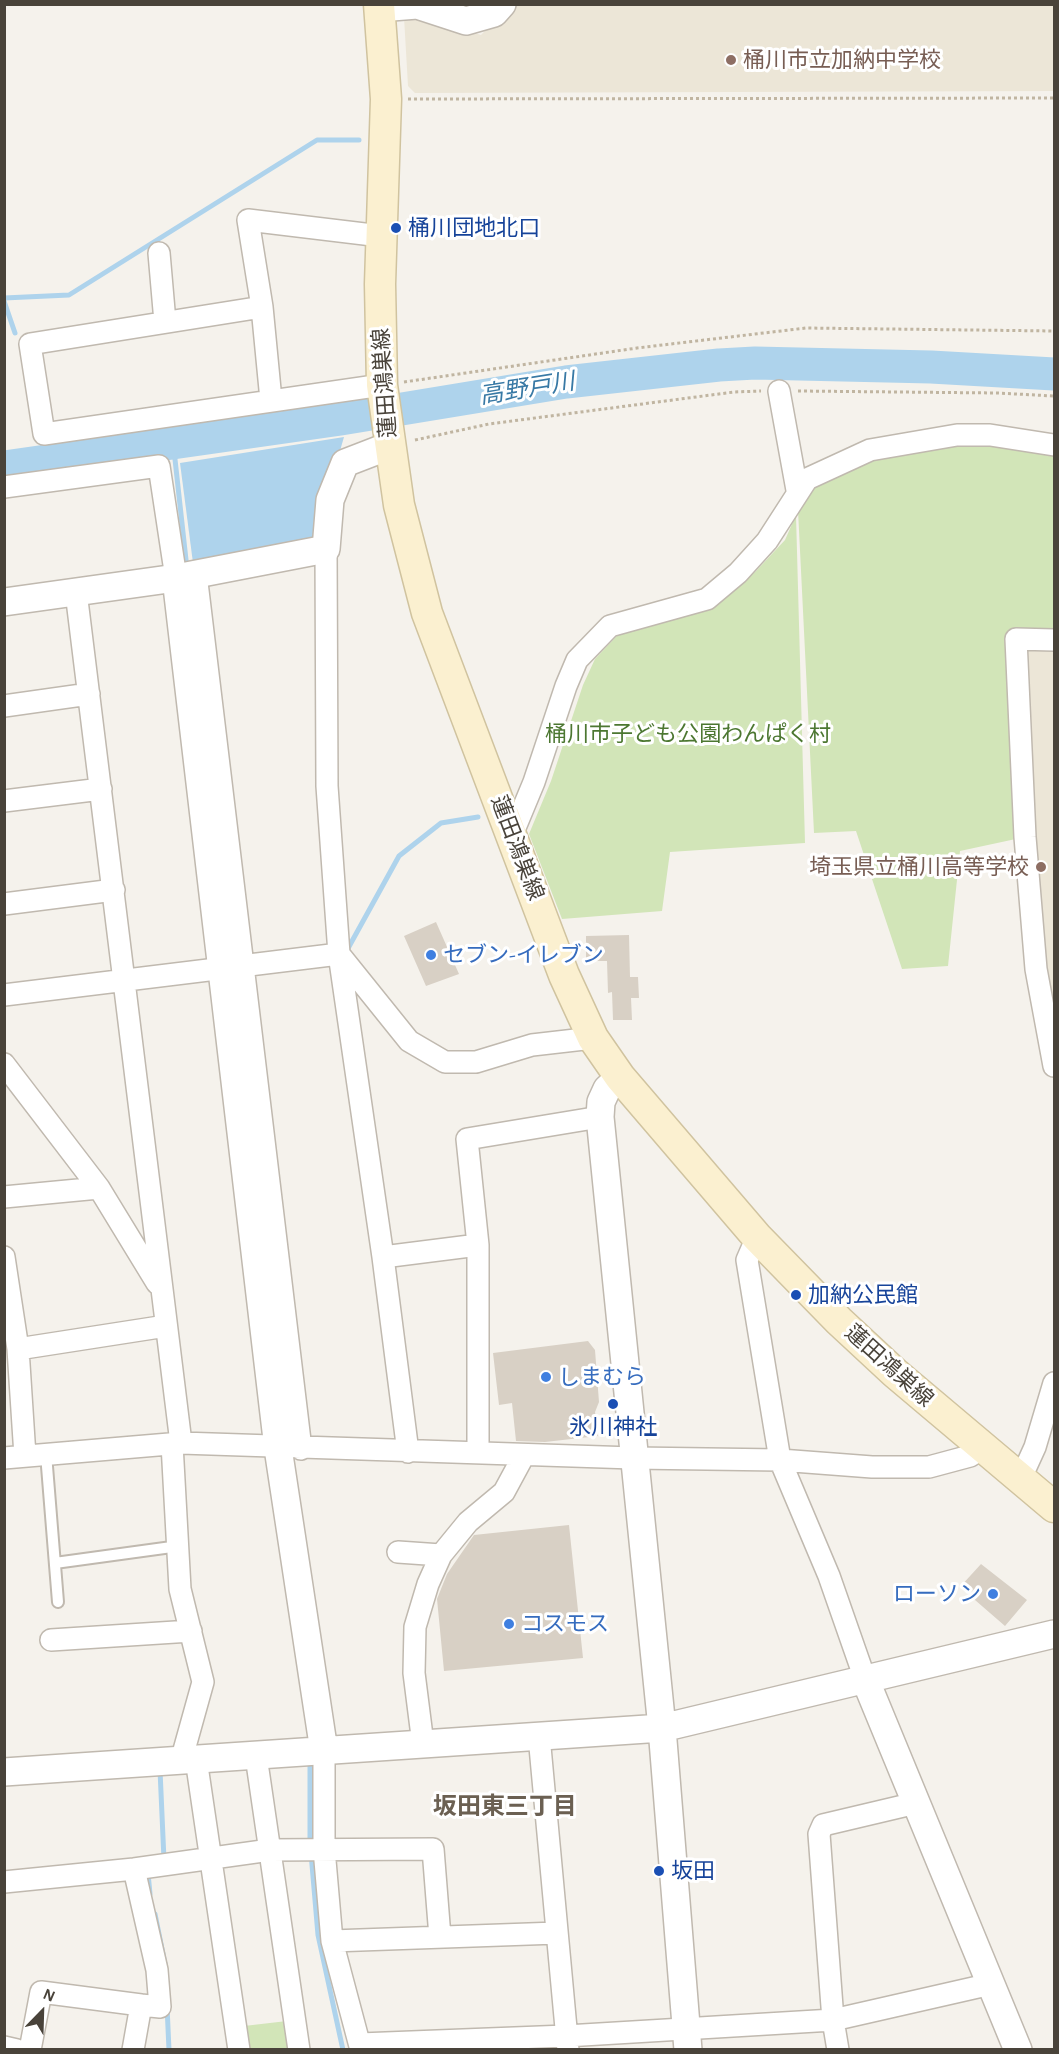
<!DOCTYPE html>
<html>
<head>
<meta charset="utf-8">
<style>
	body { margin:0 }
	#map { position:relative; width:1059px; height:2054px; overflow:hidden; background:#f5f2ec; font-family:"Alegreya Sans",sans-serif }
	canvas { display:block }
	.frame { position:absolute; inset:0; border:6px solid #49433a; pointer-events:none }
	.north { position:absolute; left:12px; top:1982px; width:60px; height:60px; -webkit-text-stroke:4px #fff; paint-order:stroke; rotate:23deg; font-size:16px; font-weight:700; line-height:24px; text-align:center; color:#49433a }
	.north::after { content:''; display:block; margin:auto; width:21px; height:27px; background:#49433a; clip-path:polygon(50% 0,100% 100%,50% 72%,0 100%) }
</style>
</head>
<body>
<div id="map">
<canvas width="1059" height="2054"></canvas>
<div class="frame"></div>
<div class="north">N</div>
</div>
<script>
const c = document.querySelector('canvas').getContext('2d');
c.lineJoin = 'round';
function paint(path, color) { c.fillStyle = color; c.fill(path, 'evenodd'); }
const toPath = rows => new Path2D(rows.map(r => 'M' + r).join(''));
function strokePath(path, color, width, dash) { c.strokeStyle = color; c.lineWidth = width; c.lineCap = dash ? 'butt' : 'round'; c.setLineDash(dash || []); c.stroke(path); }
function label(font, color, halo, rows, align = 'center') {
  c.font = font + ' "Alegreya Sans","Noto Sans JP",sans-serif'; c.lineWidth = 6; c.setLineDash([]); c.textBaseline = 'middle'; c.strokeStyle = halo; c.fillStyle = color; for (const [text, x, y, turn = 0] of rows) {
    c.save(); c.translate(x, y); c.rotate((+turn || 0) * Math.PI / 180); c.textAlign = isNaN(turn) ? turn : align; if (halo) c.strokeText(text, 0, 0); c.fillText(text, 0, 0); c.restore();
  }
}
paint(toPath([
	[510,5,1054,5,1054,91,415,93,408,86,404,17,429,19,481,35],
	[1016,639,1054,641,1054,1066]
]), '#ece6d7');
paint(toPath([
	[957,435,1054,445,1054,641,1017,639,1025,837,960,851,948,966,902,969,856,831,814,833,797,490,870,450],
	[796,515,805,843,670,852,662,911,562,919,529,834,551,781,583,685,595,659,627,625,725,598,756,571,785,540],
	[287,2021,292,2049,247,2049,244,2026]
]), '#d2e5b8');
paint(toPath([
	[344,437,314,540,193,563,180,463]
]), '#aed3ec');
strokePath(toPath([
	[4,298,69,295,317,140,359,140],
	[4,301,15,333],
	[173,441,187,569],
	[346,952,399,856,441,823,478,817],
	[160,1770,164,1860],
	[310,1844,310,1763,313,1762],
	[311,1853,318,1935,343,2050],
	[148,1873,150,1894],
	[155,1914,165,1964],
	[167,2006,169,2050]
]), '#aed3ec', 5);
strokePath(toPath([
	[4,467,341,419,566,382,719,365,755,363,931,367,1054,374]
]), '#aed3ec', 33);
paint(toPath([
	[436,922,459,974,426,986,404,936],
	[629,935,630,977,638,977,639,998,631,998,632,1020,613,1020,612,992,608,993,607,961,586,961,586,936],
	[588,1341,595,1350,599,1402,595,1412,598,1436,545,1442,516,1441,512,1403,499,1405,493,1353],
	[569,1525,583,1658,444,1671,437,1599,447,1574,474,1535],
	[981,1564,1027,1600,1005,1626,960,1587]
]), '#d8d0c5');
const service = toPath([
	[46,1454,58,1602],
	[55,1563,179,1546]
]);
const minor = toPath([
	[159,253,165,322],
	[262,307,248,220,381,236],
	[779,391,797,490],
	[271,400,262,307,30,344,44,434,382,385],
	[4,487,159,466,176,578],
	[326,549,327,786,339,954,383,1257,408,1452],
	[196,574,301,1449],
	[76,592,181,1443],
	[1054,640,1016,639,1025,837,1036,969,1054,1066],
	[4,706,89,694],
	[4,801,101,789],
	[512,835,534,782,566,686,577,660,610,626,707,599,738,573,767,541,807,479,870,450,957,435,990,435,1054,445],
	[4,904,114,890],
	[339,954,409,1041,445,1062,476,1062,532,1045,593,1038],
	[4,995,339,954],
	[4,1064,99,1188,157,1283],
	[4,1197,99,1188],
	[757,1237,747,1260,780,1460,829,1576,865,1679],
	[4,1257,18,1349,25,1456],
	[383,1257,478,1245],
	[18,1349,166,1326],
	[172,1444,180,1589,203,1682,181,1761],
	[478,1453,478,1245,467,1139,600,1117],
	[4,1458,181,1443,633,1458,780,1460,872,1467,929,1467,970,1456,983,1448],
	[1020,1480,1035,1447,1054,1383],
	[398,1552,441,1555],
	[51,1640,191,1631],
	[539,1736,568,2050],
	[423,1744,414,1673,415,1627,428,1584,441,1555,468,1522,504,1492,524,1455],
	[324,1751,324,1849,332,1941,361,2050],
	[256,1756,299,2050],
	[196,1759,239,2050],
	[134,1869,157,1970,160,2007,141,2005],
	[4,1882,134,1869,270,1850,433,1849,440,1937],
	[332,1941,557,1933],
	[360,2044,566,2036,833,2020,991,1984],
	[4,2047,17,2050],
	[30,2050,41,1992,141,2005,133,2050],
	[838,2050,833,2020,819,1834,823,1825,916,1803]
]);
const tertiary = toPath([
	[379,8,417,5,466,21,494,13,502,4],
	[176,578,278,1448,324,1751],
	[4,602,176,578,326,549,330,500,345,463,389,446],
	[620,1077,607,1089,601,1102,600,1117,662,1728,688,2050],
	[865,1679,1018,2050],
	[4,1772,662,1728,1054,1634]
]);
const secondary = toPath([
	[379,4,386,99,380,284,382,385,399,505,427,613,564,975,593,1038,620,1077,757,1237,839,1321,895,1373,1054,1507]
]);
strokePath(service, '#c0b9af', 14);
strokePath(minor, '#c0b9af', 24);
strokePath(tertiary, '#c0b9af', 30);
strokePath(secondary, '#d0c39f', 33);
strokePath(toPath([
	[408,99,1054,98],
	[404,382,637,348,806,328,1054,331],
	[798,391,997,393,1054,396],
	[415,440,489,424,734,392,761,391]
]), '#c0b5a1', 3, [3, 3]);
strokePath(service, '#fff', 10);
strokePath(minor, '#fff', 21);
strokePath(tertiary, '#fff', 27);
strokePath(secondary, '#fbf0d0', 30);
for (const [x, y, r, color] of [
	[731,60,6,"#8d6e63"],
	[396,228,6,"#1a4fb4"],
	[1041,867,6,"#8d6e63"],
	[431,955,6,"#3f7fe0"],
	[796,1295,6,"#1a4fb4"],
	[546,1377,6,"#3f7fe0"],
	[613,1404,6,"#1a4fb4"],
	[993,1594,6,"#3f7fe0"],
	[509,1624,6,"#3f7fe0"],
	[659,1871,6,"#1a4fb4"]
]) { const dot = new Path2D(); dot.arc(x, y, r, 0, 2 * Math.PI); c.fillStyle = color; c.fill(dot); strokePath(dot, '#fff', 2); }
label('22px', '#785e54', '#fff', [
	["桶川市立加納中学校",743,60],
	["埼玉県立桶川高等学校",1029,867,"right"]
], 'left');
label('22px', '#164399', '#fff', [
	["桶川団地北口",408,228],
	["加納公民館",808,1295],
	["氷川神社",613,1427,"center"],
	["坂田",671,1871]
], 'left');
label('22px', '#49433a', '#fff', [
	["蓮田鴻巣線",385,383,-94],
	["蓮田鴻巣線",517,848,69],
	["蓮田鴻巣線",889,1366,42]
]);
label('22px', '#4c7731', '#fff', [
	["桶川市子ども公園わんぱく村",688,734]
]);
label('22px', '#366cbe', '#fff', [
	["セブン-イレブン",443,955],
	["しまむら",558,1377],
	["ローソン",981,1594,"right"],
	["コスモス",521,1624]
], 'left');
label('italic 24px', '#3879a5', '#fff', [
	["高野戸川",527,389,-9]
]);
label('bold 24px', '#6b6052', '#fff', [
	["坂田東三丁目",505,1807]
]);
</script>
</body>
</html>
